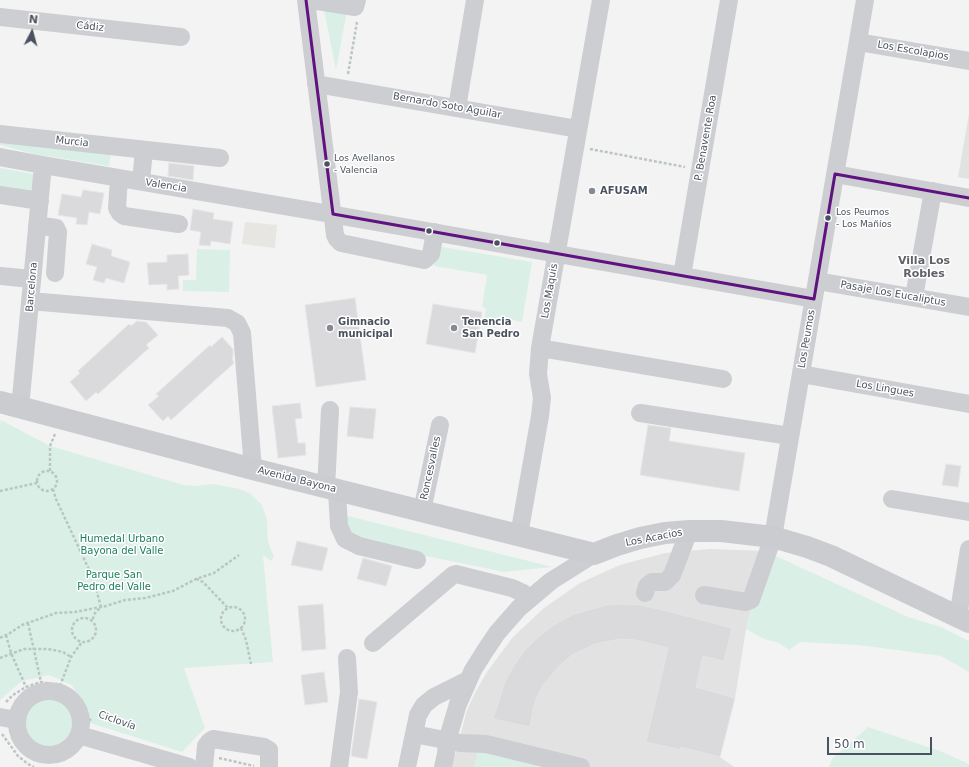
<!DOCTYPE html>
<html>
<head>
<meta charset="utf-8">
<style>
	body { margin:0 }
	#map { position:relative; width:969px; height:767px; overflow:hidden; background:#f4f3f3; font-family:"DejaVu Sans",sans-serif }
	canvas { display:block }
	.north { position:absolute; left:12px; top:12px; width:40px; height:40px; -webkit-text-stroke:3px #fff; paint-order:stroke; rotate:6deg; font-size:11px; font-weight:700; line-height:16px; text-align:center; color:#4b525f }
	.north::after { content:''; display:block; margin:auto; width:14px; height:18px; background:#4b525f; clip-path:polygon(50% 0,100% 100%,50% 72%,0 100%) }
	.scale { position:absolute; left:827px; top:737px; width:105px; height:18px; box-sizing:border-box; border:2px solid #4b525f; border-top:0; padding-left:5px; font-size:12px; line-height:14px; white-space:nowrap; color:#4b525f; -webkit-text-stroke:3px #fff; paint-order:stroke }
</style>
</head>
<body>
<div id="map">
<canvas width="969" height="767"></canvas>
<div class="north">N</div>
<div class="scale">50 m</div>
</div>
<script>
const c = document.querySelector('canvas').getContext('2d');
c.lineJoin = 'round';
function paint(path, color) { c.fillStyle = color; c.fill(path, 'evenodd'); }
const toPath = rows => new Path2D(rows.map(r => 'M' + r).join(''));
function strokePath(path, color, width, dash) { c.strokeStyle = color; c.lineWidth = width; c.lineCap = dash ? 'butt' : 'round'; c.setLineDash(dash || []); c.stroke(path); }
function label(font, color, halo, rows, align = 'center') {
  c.font = font + ' "DejaVu Sans",sans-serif'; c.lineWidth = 3; c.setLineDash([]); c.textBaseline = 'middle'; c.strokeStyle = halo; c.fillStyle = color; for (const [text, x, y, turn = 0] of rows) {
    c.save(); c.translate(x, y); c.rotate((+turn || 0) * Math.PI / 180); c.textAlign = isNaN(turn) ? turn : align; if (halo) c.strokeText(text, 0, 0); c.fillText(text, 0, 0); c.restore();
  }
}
paint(toPath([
	[245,222,277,225,275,248,242,244]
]), '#e7e6e2');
paint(toPath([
	[969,114,969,179,958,177],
	[710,549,765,551,746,629,735,698,720,757,734,767,452,767,467,710,476,691,487,672,513,637,544,608,580,583,620,565,665,553]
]), '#e2e2e3');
paint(toPath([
	[322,0,349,0,336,70],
	[0,139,111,151,109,166,34,154,1,145,0,145],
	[0,168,34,174,31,195,0,190],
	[437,246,532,262,522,322,498,317,496,328,483,326,486,308,482,307,487,275,434,266],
	[197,249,230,250,229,292,183,291,183,280,196,280],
	[1,420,50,446,184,485,196,486,213,484,240,489,251,494,262,505,267,520,268,542,274,557,271,561,263,555,273,662,184,668,205,728,182,752,87,722,79,699,72,685,49,675,22,681,0,700,0,426],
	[344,515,553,567,504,572,352,541],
	[765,551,908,617,941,627,969,641,969,672,941,656,859,645,800,642,789,650,779,643,764,639,746,629],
	'22 724a26 26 0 1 1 52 0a26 26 0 1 1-52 0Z',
	[868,727,940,751,969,764,969,767,829,767,832,759],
	[479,745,545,767,474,767]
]), '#daf0e6');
const building = toPath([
	[169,163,194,166,193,180,168,176,169,163],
	[83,190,104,193,100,214,89,212,87,225,76,224,77,218,58,215,62,194,81,197,83,190],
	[193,209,214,213,213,219,233,222,230,244,211,241,210,246,199,245,201,232,190,230,193,209],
	[92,244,112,250,111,256,130,262,124,283,106,278,104,283,93,280,97,267,86,264,92,244],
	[188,254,189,275,178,276,179,289,167,290,167,284,149,285,147,263,167,262,167,255,188,254],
	[355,298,366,380,316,387,305,305,355,298],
	[433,304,482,312,475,353,426,344,433,304],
	[137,321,146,322,158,335,146,345,149,348,98,394,96,392,86,401,70,382,80,373,78,371,129,324,131,326,137,321],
	[222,337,233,349,233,357,232,358,234,363,171,420,168,416,163,421,148,405,159,396,156,394,210,345,211,347,222,337],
	[300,403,302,418,295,419,298,443,305,443,306,455,278,458,272,406,300,403],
	[350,407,376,409,373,439,347,436,350,407],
	[648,425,671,428,669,441,745,453,739,491,640,475,648,425],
	[946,464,961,466,958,487,942,485,946,464],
	[297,541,328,548,322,571,291,565,297,541],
	[363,558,392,566,386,586,357,579,363,558],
	[323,604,326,649,302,651,298,606,323,604],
	[619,604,640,605,663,610,732,628,724,661,703,656,696,687,735,698,720,757,681,747,681,750,646,742,668,648,636,640,620,639,595,644,572,655,559,666,543,685,537,697,533,709,530,727,493,719,505,682,513,667,525,650,535,640,552,626,574,614,607,605,619,604],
	[324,672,328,702,305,705,301,675,324,672],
	[359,699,377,702,367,759,351,756,359,699]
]);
paint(building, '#dadadc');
strokePath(building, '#e5e5e6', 1);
strokePath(toPath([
	[348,74,357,22],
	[590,149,685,167],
	'37 481a10 10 0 1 1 20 0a10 10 0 1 1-20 0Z',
	[50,471,50,446,55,434],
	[53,489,56,499,93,578,101,607,95,613,92,621],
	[0,491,37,483],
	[196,579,203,582,228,608],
	'221 619a12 12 0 1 1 24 0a12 12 0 1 1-24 0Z',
	'72 630a12 12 0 1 1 24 0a12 12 0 1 1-24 0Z',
	[28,623,41,682],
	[241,628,246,640,251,664],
	[6,635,11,653,26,687],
	[0,638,10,633,22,625,56,613,75,612,106,606,125,600,146,598,173,591,196,579,214,573,239,555],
	[0,658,24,649,48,649,63,652,71,657],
	[60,686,71,657,82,642],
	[6,702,13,695,26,687,41,682,60,686,78,699,89,719,92,721],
	[2,734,18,756,28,764,34,767],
	[219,758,254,766]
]), '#bbc6c4', 2.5, [3, 2]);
strokePath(toPath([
	[306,0,335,235,337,239,341,243,346,244,424,260,427,258,431,254,435,232],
	[311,0,355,7,357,0],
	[0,17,181,37],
	[858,42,969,61],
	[316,84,578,129],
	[457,108,475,0],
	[0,134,220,158],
	[0,157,43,165,313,211,814,299],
	[835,174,969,198],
	[119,178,117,208,120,213,124,216,179,224],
	[141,181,144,150],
	[0,195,40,201],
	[37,225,56,228,58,232,55,273],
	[0,276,32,279],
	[682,276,729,0],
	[817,281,969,307],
	[914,297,933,191],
	[30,301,228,318,237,323,242,333,253,469],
	[540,348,723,379],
	[801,374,969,404],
	[20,408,43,165],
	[640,413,790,436],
	[326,488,330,410],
	[337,491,339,526,345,539,359,546,417,560],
	[892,499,969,512],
	[422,511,440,425],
	[519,535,540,416,542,398,538,374,540,348,601,0],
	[645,593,647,586,652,582,665,582,672,575,689,531],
	[704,595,746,602,751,600,773,537,865,0],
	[958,617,969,549],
	[373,643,453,575,456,574,512,588,523,593,530,599],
	'17 723a32 32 0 1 1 64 0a32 32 0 1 1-64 0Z',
	[0,717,17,720],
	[414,734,460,743,486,744,581,767],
	[79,735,189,767],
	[204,767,206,746,209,742,213,739,264,747,269,750,269,767],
	[339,767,349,692,347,658],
	[407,767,418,715,424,705,434,697,468,680],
	[443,767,446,754,447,741,458,704,473,670,485,651,497,633,519,608,551,581,594,554]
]), '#cdced1', 18);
strokePath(toPath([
	[0,402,253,469,594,554,617,545,640,538,665,533,689,531,721,531,773,537,807,547,831,556,969,622]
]), '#caccd0', 22);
strokePath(toPath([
	[306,0,333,214,814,299,835,174,969,198]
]), '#5f1280', 3);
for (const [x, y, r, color] of [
	[327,164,3.5,"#4b525f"],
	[592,191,4,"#868a93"],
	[828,218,3.5,"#4b525f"],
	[429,231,3.5,"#4b525f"],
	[497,243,3.5,"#4b525f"],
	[330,328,4,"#868a93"],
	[454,328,4,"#868a93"]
]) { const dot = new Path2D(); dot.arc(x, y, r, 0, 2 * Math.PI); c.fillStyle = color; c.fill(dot); strokePath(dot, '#fff', 1.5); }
label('9px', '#4b525f', '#fff', [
	["Los Avellanos",334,159],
	["- Valencia",334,171],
	["Los Peumos",836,213],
	["- Los Mañíos",836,225]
], 'left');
label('10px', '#4b525f', '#fff', [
	["Cádiz",90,27,6],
	["Los Escolapios",913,51,10],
	["Bernardo Soto Aguilar",447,106,10],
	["P. Benavente Roa",706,138,-80],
	["Murcia",72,142,6],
	["Valencia",166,186,9],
	["Barcelona",32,287,-85],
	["Los Maquis",550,291,-80],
	["Pasaje Los Eucaliptus",893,294,10],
	["Los Peumos",807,339,-80],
	["Los Lingues",885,389,10],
	["Roncesvalles",431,468,-78],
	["Avenida Bayona",297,480,14],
	["Los Acacios",654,538,-11],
	["Ciclovía",117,721,19]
]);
label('bold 10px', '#4b525f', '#fff', [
	["AFUSAM",600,191],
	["Gimnacio",338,322],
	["municipal",338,334],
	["Tenencia",462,322],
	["San Pedro",462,334]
], 'left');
label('10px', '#1d7f60', '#fff', [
	["Humedal Urbano",122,539],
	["Bayona del Valle",122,551],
	["Parque San",114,575],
	["Pedro del Valle",114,587]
]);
label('bold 11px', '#5f6167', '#fff', [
	["Villa Los",924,261],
	["Robles",924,274]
]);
</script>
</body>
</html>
